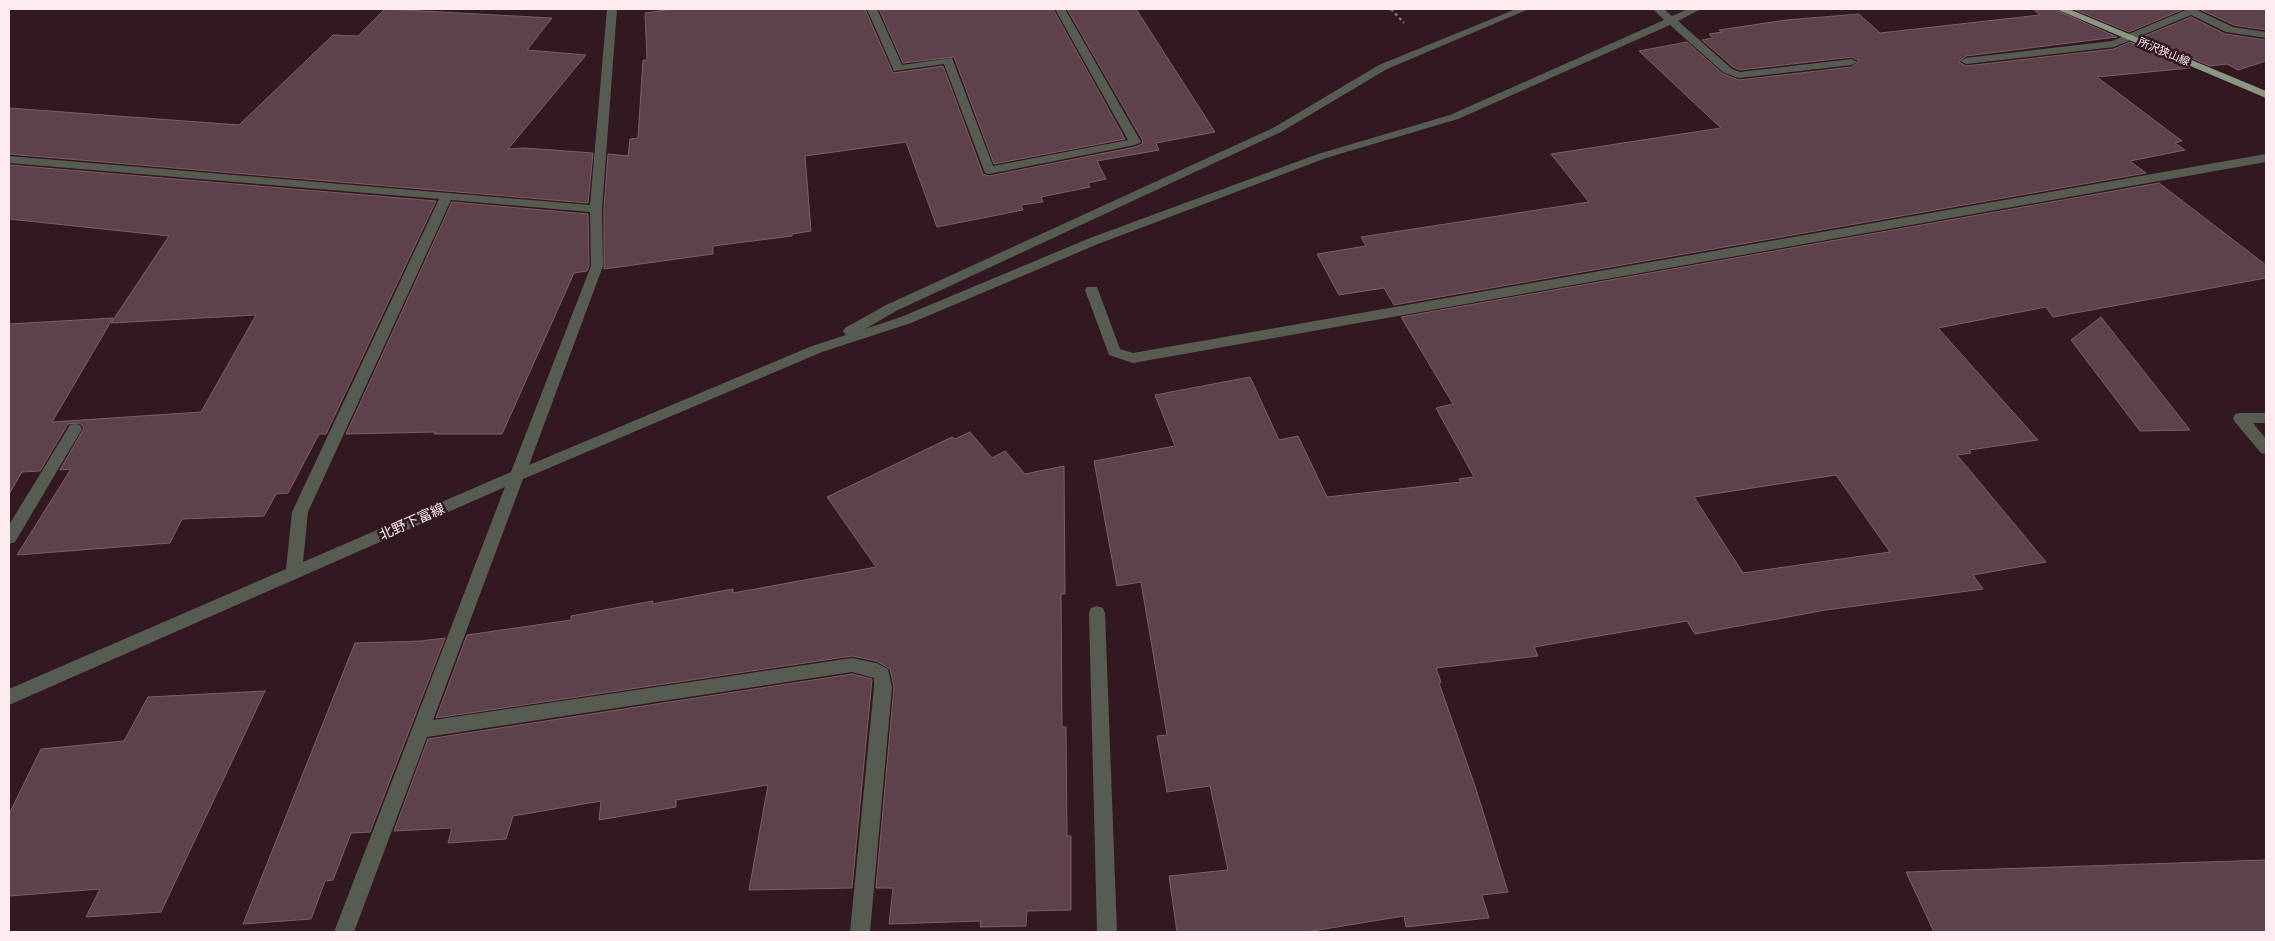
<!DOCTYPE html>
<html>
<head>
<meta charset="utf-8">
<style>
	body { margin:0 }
	#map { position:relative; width:2275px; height:941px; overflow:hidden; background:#321921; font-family:"Public Sans",sans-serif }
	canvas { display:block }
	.frame { position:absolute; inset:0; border:10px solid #fdebf0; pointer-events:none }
</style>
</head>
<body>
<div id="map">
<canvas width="2275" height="941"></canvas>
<div class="frame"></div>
</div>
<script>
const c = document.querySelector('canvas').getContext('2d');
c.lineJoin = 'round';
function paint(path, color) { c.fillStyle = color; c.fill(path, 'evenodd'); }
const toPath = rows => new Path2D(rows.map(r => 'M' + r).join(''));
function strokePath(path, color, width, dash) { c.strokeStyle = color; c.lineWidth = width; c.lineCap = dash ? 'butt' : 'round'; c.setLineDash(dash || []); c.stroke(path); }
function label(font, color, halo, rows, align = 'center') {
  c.font = font + ' "Public Sans","Noto Sans JP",sans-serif'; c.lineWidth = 5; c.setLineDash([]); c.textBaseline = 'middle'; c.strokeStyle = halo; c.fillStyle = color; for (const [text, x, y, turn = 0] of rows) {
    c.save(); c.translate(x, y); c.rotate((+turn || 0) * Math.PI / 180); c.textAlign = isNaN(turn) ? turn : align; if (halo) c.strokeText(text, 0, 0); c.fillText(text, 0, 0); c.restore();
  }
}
const building = toPath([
	[385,9,552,18,527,50,586,55,508,149,525,148,593,153,588,203,9,154,9,108,239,125,333,35,358,36,385,9],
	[673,9,865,9,893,73,943,66,983,174,989,176,1135,147,1142,144,1143,141,1067,9,1136,9,1215,132,1156,143,1159,150,1097,161,1106,179,1088,183,1090,187,1041,197,1043,202,1021,205,1023,210,937,227,906,142,805,156,811,231,792,234,792,236,713,246,713,254,604,269,604,209,608,154,628,156,630,139,638,138,643,60,647,60,645,13,673,9],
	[879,9,1053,9,1125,139,994,164,954,57,903,63,879,9],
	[2033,9,2054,9,2117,37,1966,56,1959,62,1966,66,2114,49,2130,42,2190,68,2097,77,2182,141,2175,143,2185,150,2130,161,2146,173,1394,305,1384,288,1339,295,1317,254,1366,246,1361,237,1589,202,1551,154,1721,128,1639,51,1687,42,1723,74,1739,80,1852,67,1859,61,1852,57,1740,70,1733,67,1702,40,1713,38,1709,34,1722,32,1719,30,1786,20,1859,14,1880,33,2040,15,2033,9],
	[2073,9,2184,9,2129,32,2073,9],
	[2199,9,2266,9,2266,30,2234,25,2199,9],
	[2191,17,2225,34,2266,40,2266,61,2238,70,2227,64,2210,66,2142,37,2191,17],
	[9,165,436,201,326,434,319,434,288,493,276,494,264,516,182,519,170,543,17,555,71,469,60,470,84,428,80,423,68,424,40,471,22,472,9,494,9,324,113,318,52,422,201,412,256,315,111,323,169,236,9,219,9,165],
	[2159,183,2266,265,2266,278,2053,317,2046,307,1938,328,2038,440,1969,450,1971,453,1957,455,2046,562,1973,575,1983,589,1826,610,1695,634,1687,621,1534,647,1538,656,1436,668,1441,682,1439,683,1475,786,1508,892,1482,895,1489,918,1406,927,1404,916,1306,932,1177,932,1169,876,1228,870,1210,786,1167,792,1157,736,1167,735,1141,582,1117,586,1094,461,1175,446,1155,395,1250,377,1279,440,1298,436,1327,497,1461,482,1459,479,1474,477,1436,408,1453,404,1401,317,2159,183],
	[1836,475,1890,552,1743,573,1694,497,1836,475],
	[452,202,588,214,589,266,587,271,574,273,502,434,434,434,435,432,346,434,452,202],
	[2101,317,2190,430,2140,431,2071,340,2101,317],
	[970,432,992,458,1005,451,1025,474,1064,466,1065,594,1061,594,1062,727,1066,727,1067,836,1071,836,1071,910,1027,911,1026,926,980,927,981,921,889,924,893,888,876,888,894,687,890,669,876,661,852,656,436,718,467,635,571,620,571,616,653,601,652,604,733,589,733,593,876,567,827,497,952,437,955,439,970,432],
	[445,638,370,832,351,833,333,880,325,881,311,919,243,924,355,643,421,641,445,638],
	[852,674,872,679,852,888,749,890,768,785,676,800,676,807,599,820,601,801,513,816,506,839,448,843,452,828,394,831,428,739,852,674],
	[265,691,161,912,86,917,100,889,9,896,9,814,41,749,124,741,148,697,265,691],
	[2266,860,2266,932,1934,932,1906,872,2266,860]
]);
paint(building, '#5e424b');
strokePath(building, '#7c5e67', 1);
strokePath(toPath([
	[1391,9,1404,23]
]), '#856f76', 2.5, [3, 3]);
paint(toPath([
	[607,9,617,9,602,209,603,266,529,465,812,346,846,335,843,331,845,328,886,305,1273,128,1379,65,1516,9,1529,9,1387,69,1281,132,896,311,865,329,901,317,1090,238,1318,154,1450,115,1664,20,1653,9,1664,9,1672,16,1688,9,1701,9,1678,21,1732,69,1740,72,1852,59,1857,62,1852,65,1739,78,1724,73,1670,25,1458,119,1326,158,1098,244,911,323,822,352,523,479,433,720,852,658,876,663,888,669,892,687,870,932,850,932,874,687,874,678,852,672,427,737,354,932,334,932,505,487,9,705,9,689,286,569,292,512,439,199,9,163,9,156,590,205,607,9],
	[451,200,590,212,591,266,511,472,303,562,308,512,451,200],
	[867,9,877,9,902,65,952,58,993,166,1128,140,1055,9,1065,9,1141,142,1135,145,989,174,985,173,944,64,894,71,867,9],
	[2188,9,2195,9,2233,27,2266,32,2266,38,2226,32,2191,15,2114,47,1966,64,1961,61,1966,58,2112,41,2188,9],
	[2266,154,2266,162,1133,363,1109,355,1085,290,1087,287,1097,287,1120,349,1133,353,2266,154],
	[2240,413,2266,413,2266,423,2253,423,2266,439,2266,454,2261,453,2235,422,2233,418,2235,414,2240,413],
	[75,424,80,425,82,429,15,542,9,544,9,525,70,425,75,424],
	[1097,606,1103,608,1105,613,1117,932,1097,932,1089,613,1091,608,1097,606]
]), '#575c52');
paint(toPath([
	[2056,9,2069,9,2266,91,2266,98,2056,9]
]), '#8b9781');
label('11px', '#fdebf0', '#321921', [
	["所沢狭山線",2164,52,23]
]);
label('14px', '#fdebf0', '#321921', [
	["北野下富線",412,522,-24]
]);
</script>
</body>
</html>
